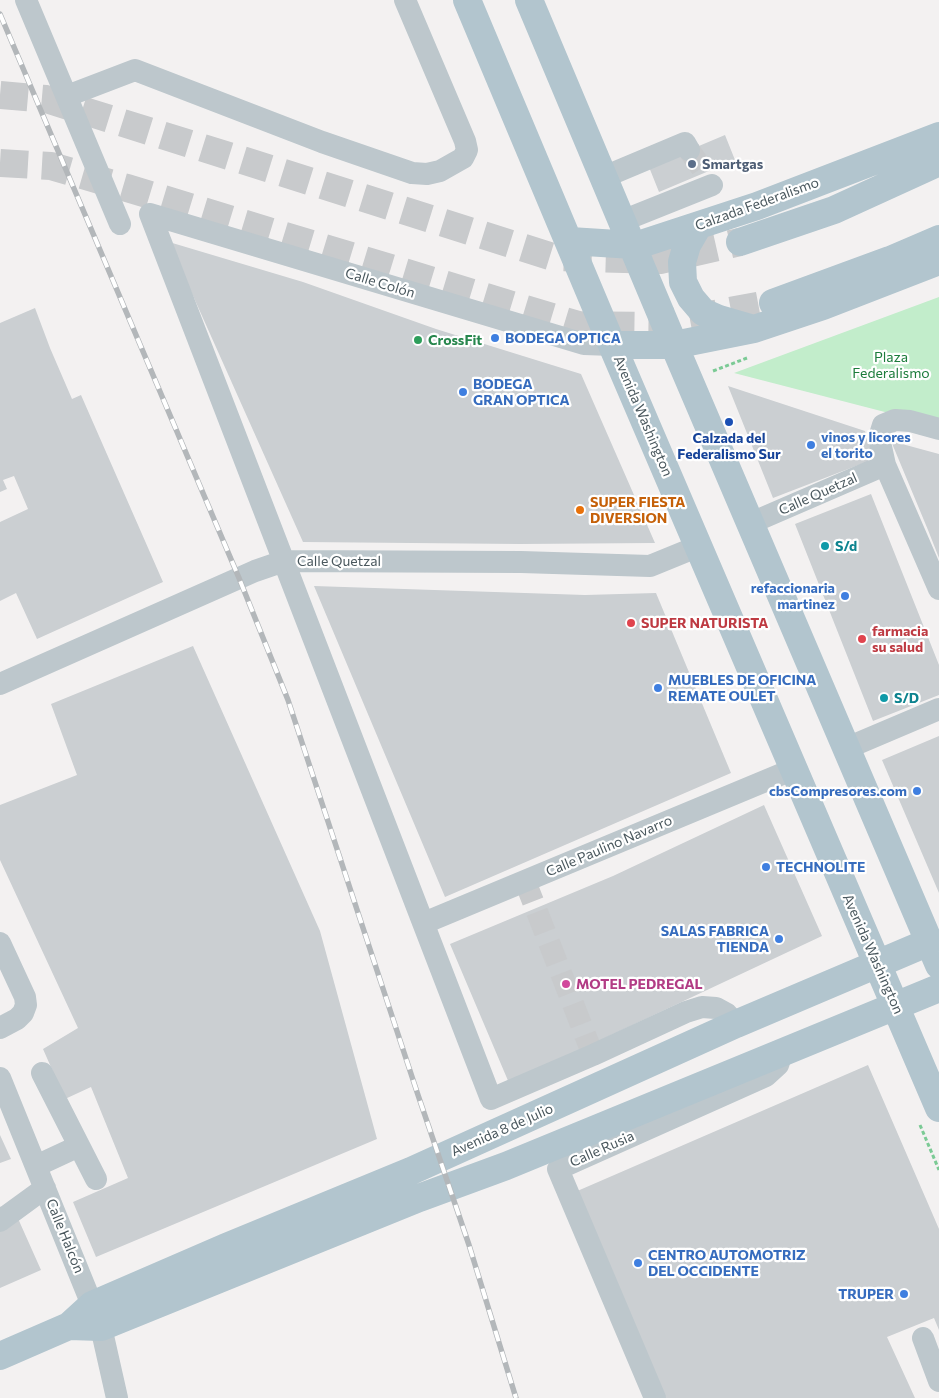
<!DOCTYPE html>
<html>
<head>
<meta charset="utf-8">
<style>
	body { margin:0 }
	canvas { display:block; background:#f3f1f1 }
</style>
</head>
<body>
<canvas width="939" height="1398"></canvas>
<script>
const c = document.querySelector('canvas').getContext('2d');
c.lineJoin = 'round';
function paint(path, color) { c.fillStyle = color; c.fill(path, 'evenodd'); }
const toPath = rows => new Path2D(rows.map(r => 'M' + r).join(''));
function strokePath(path, color, width, dash) { c.strokeStyle = color; c.lineWidth = width; c.lineCap = dash ? 'butt' : 'round'; c.setLineDash(dash || []); c.stroke(path); }
function label(font, color, halo, rows, align = 'center') {
  c.font = font + ' Commissioner,sans-serif'; c.lineWidth = 4.5; c.setLineDash([]); c.textBaseline = 'middle'; c.strokeStyle = halo; c.fillStyle = color; for (const [text, x, y, turn = 0] of rows) {
    c.save(); c.translate(x, y); c.rotate((+turn || 0) * Math.PI / 180); c.textAlign = isNaN(turn) ? turn : align; if (halo) c.strokeText(text, 0, 0); c.fillText(text, 0, 0); c.restore();
  }
}
paint(toPath([
	[939,297,939,426,734,373]
]), '#c2edcb');
paint(toPath([
	[725,135,735,160,659,192,649,167],
	[169,242,303,282,436,329,581,374,655,543,520,544,303,542],
	[35,308,50,348,72,399,81,395,163,582,37,639,16,593,0,601,0,522,28,509,14,476,3,480,7,489,0,492,0,323],
	[728,386,865,431,874,459,773,498],
	[891,441,939,454,939,558,928,530],
	[871,494,939,665,939,695,873,721,795,524],
	[314,586,585,595,656,593,731,773,445,897],
	[193,646,320,931,377,1139,96,1257,73,1202,128,1178,91,1087,65,1099,43,1049,78,1028,0,860,0,805,77,775,51,704],
	[939,736,939,893,882,760],
	[764,805,822,936,509,1083,450,944,613,876],
	[868,1065,939,1229,939,1330,934,1318,887,1337,915,1398,666,1398,575,1192],
	[0,1135,11,1159,0,1163],
	[0,1206,6,1218,16,1214,41,1270,0,1288]
]), '#cbcfd2');
strokePath(toPath([
	[689,150,705,173],
	[525,881,593,1055]
]), '#c8cacc', 22, [22, 11]);
strokePath(toPath([
	[0,95,46,99,553,257,660,260,740,242],
	[0,163,51,166,127,188,578,325,650,326,773,303]
]), '#c8cacc', 28, [28, 14]);
strokePath(toPath([
	[713,371,747,358],
	[920,1125,939,1170]
]), '#7bca95', 3, [4, 2.5]);
strokePath(toPath([
	[26,0,120,224],
	[67,96,135,70,322,142,412,173,427,174,440,171,463,158,467,150,465,141,405,0],
	[604,177,685,143,689,150],
	[150,214,491,1099,593,1055,686,1012,702,1007,716,1008,727,1014,736,1024],
	[150,214,584,344,612,345],
	[622,221,712,185],
	[939,429,910,421,895,420,883,425,879,438,885,465,939,589],
	[751,523,885,465],
	[0,684,255,571,284,561,521,562,650,566,699,546],
	[847,748,939,709],
	[424,923,794,769],
	[0,943,25,997,26,1005,23,1013,17,1019,0,1028],
	[42,1073,96,1179],
	[0,1078,101,1327,117,1398],
	[36,1166,79,1146],
	[0,1221,45,1188],
	[923,1338,939,1381],
	[655,1398,558,1169,766,1076,778,1065,782,1053]
]), '#bdc7cc', 22);
strokePath(toPath([
	[467,0,612,345,939,1108],
	[529,0,674,345,939,965],
	[698,226,687,245,682,262,683,282,691,298,703,312,719,319,750,328],
	[570,241,633,245,644,243,757,206,939,136],
	[740,242,834,210,939,162],
	[773,303,890,260,939,239],
	[612,345,674,345,754,329,823,306,939,261],
	[69,1326,101,1327,419,1198,506,1166,939,988],
	[0,1356,69,1326,92,1305,226,1247,411,1171,736,1024,929,942]
]), '#b2c5ce', 28);
const rail = toPath([
	[0,14,239,578,288,700,418,1095,469,1245,516,1398]
]);
strokePath(rail, '#b3b7ba', 5.5);
strokePath(rail, '#fff', 4, [11]);
for (const [x, y, r, color] of [
	[692,164,5,"#5c6f8a"],
	[495,338,5,"#3f7fe0"],
	[418,340,5,"#2e9e5b"],
	[463,392,5,"#3f7fe0"],
	[729,422,5,"#1a4fb4"],
	[811,445,5,"#3f7fe0"],
	[580,510,5,"#e8710a"],
	[825,546,5,"#0f9aa8"],
	[845,596,5,"#3f7fe0"],
	[631,623,5,"#e0444e"],
	[862,639,5,"#e0444e"],
	[658,688,5,"#3f7fe0"],
	[884,698,5,"#0f9aa8"],
	[917,791,5,"#3f7fe0"],
	[766,867,5,"#3f7fe0"],
	[779,939,5,"#3f7fe0"],
	[566,984,5,"#d1479c"],
	[638,1263,5,"#3f7fe0"],
	[904,1294,5,"#3f7fe0"]
]) { const dot = new Path2D(); dot.arc(x, y, r, 0, 2 * Math.PI); c.fillStyle = color; c.fill(dot); strokePath(dot, '#fff', 2); }
label('bold 14px', '#4e5e75', '#fff', [
	["Smartgas",702,164]
], 'left');
label('14px', '#49575d', '#fff', [
	["Calzada Federalismo",757,204,-20],
	["Calle Colón",380,283,17],
	["Avenida Washington",643,416,67],
	["Calle Quetzal",818,494,-24],
	["Calle Quetzal",339,561],
	["Calle Paulino Navarro",609,846,-23],
	["Avenida Washington",873,954,66],
	["Avenida 8 de Julio",502,1130,-24],
	["Calle Rusia",602,1149,-24],
	["Calle Halcón",65,1236,68]
]);
label('bold 14px', '#366cbe', '#fff', [
	["BODEGA OPTICA",505,338],
	["BODEGA",473,384],
	["GRAN OPTICA",473,400],
	["vinos y licores",821,437],
	["el torito",821,453],
	["refaccionaria",835,588,"right"],
	["martinez",835,604,"right"],
	["MUEBLES DE OFICINA",668,680],
	["REMATE OULET",668,696],
	["cbsCompresores.com",907,791,"right"],
	["TECHNOLITE",776,867],
	["SALAS FABRICA",769,931,"right"],
	["TIENDA",769,947,"right"],
	["CENTRO AUTOMOTRIZ",648,1255],
	["DEL OCCIDENTE",648,1271],
	["TRUPER",894,1294,"right"]
], 'left');
label('bold 14px', '#27864d', '#fff', [
	["CrossFit",428,340]
], 'left');
label('14px', '#1c7c3b', '#fff', [
	["Plaza",891,357],
	["Federalismo",891,373]
]);
label('bold 14px', '#164399', '#fff', [
	["Calzada del",729,438],
	["Federalismo Sur",729,454]
]);
label('bold 14px', '#c56008', '#fff', [
	["SUPER FIESTA",590,502],
	["DIVERSION",590,518]
], 'left');
label('bold 14px', '#0d838f', '#fff', [
	["S/d",835,546],
	["S/D",894,698]
], 'left');
label('bold 14px', '#be3a42', '#fff', [
	["SUPER NATURISTA",641,623],
	["farmacia",872,631],
	["su salud",872,647]
], 'left');
label('bold 14px', '#b23c85', '#fff', [
	["MOTEL PEDREGAL",576,984]
], 'left');
</script>
</body>
</html>
